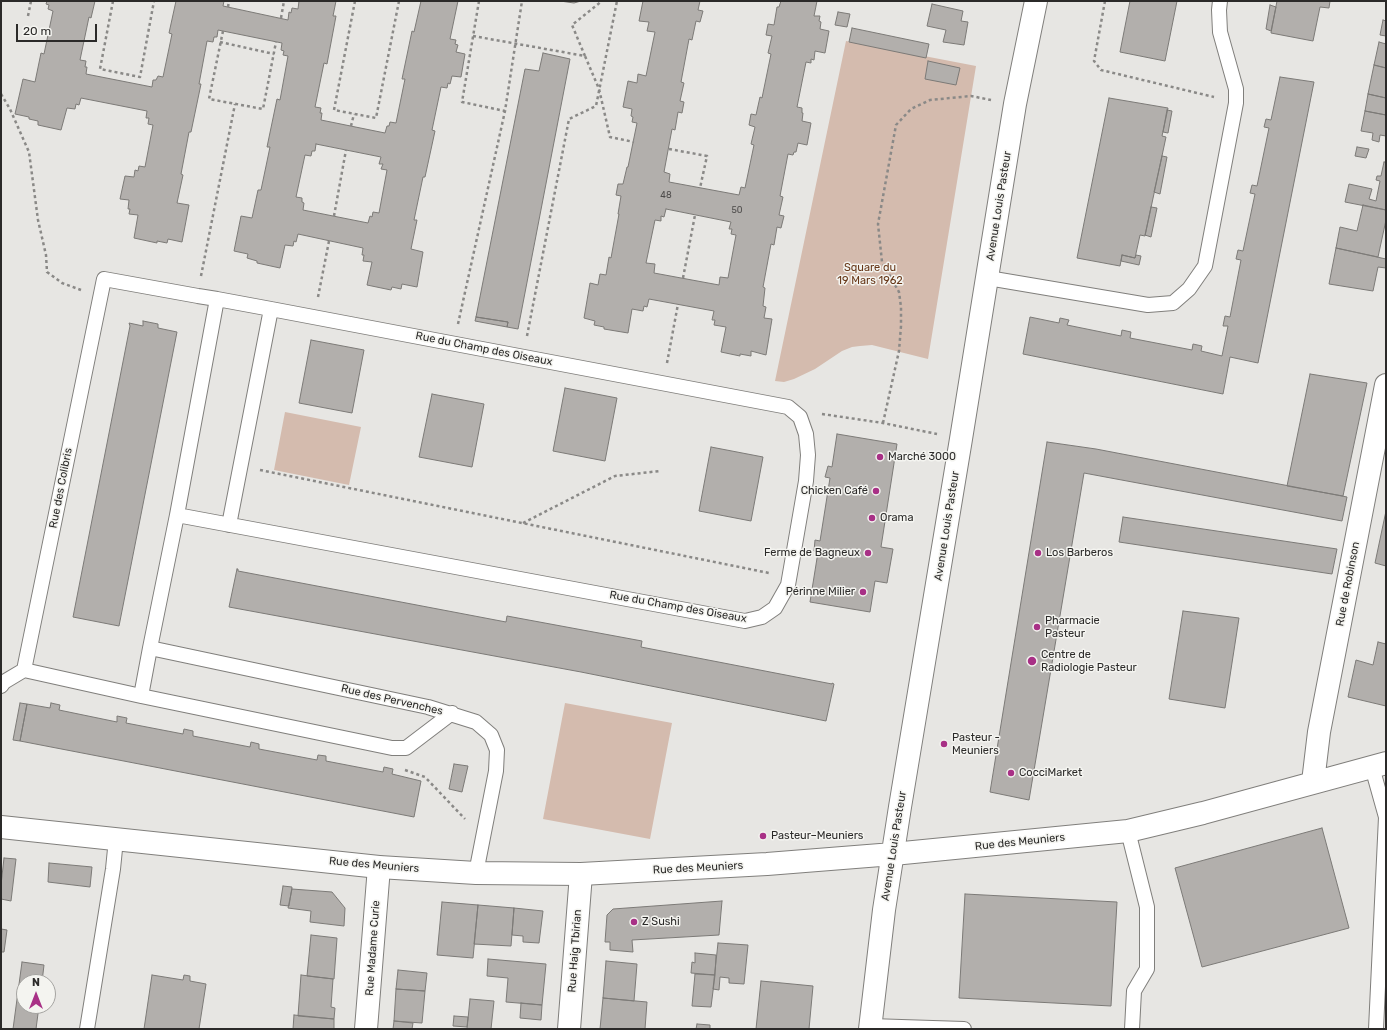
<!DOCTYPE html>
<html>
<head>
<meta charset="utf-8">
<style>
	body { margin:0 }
	#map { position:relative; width:1387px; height:1030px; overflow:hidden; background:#e7e6e3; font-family:Rubik,sans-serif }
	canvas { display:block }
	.frame { position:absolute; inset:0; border:2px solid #2b2a29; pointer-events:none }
	.north { position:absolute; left:16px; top:974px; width:40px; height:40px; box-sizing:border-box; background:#f4f4f0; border:1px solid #a4a3a0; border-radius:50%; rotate:0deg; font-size:11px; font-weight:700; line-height:16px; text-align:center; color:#2b2a29 }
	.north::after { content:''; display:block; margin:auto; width:14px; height:18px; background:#a83086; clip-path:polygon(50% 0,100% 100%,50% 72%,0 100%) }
	.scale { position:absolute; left:16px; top:24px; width:81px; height:18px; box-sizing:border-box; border:2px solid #2b2a29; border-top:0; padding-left:5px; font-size:12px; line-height:14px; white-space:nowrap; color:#2b2a29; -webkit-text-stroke:3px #f4f4f0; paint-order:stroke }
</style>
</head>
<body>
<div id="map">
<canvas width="1387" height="1030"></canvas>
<div class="frame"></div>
<div class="north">N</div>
<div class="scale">20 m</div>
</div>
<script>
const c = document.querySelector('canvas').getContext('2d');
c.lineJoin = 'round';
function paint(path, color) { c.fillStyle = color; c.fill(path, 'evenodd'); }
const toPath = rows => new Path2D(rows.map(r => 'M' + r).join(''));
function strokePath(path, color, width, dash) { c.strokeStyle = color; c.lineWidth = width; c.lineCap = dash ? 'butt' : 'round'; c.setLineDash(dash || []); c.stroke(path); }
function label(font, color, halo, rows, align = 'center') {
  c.font = font + ' Rubik,sans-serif'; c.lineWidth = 3; c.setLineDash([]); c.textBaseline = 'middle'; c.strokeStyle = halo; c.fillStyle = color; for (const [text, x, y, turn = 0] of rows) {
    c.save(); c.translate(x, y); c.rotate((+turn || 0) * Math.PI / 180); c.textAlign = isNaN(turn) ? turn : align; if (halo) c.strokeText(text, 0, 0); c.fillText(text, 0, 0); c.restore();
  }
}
paint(toPath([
	[846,41,976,66,928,359,872,345,860,346,852,347,842,351,815,369,794,379,784,382,775,381],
	[285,412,361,427,349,485,274,470],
	[565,703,672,723,650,839,543,819]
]), '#d4bbae');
const building = toPath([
	[47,1,95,1,91,18,89,17,80,60,86,61,85,67,87,67,86,74,152,87,153,80,156,80,158,76,163,77,172,34,169,33,176,1,224,1,223,6,288,20,289,12,291,13,292,8,298,9,299,1,336,1,333,16,336,16,327,64,324,63,315,107,321,108,320,113,322,113,321,120,385,133,387,126,389,126,390,122,396,123,405,79,402,79,412,31,414,32,421,1,458,1,450,39,456,40,455,44,458,45,456,52,465,54,461,77,452,76,450,84,448,83,447,88,441,87,432,130,435,131,425,177,423,177,414,220,417,220,411,249,423,252,417,287,402,284,401,289,392,287,391,290,367,285,372,262,363,261,364,255,362,255,363,248,298,234,296,242,294,241,293,246,285,245,280,268,257,263,257,261,247,258,248,254,234,251,241,216,252,218,258,190,261,190,270,147,267,147,277,99,280,100,288,56,283,55,284,51,281,50,282,43,218,30,217,37,214,37,213,42,207,41,199,84,201,84,191,132,189,132,181,174,183,175,177,203,189,205,182,242,168,239,167,243,157,241,157,243,134,238,138,215,129,214,130,209,128,209,129,200,120,199,125,176,134,177,135,170,138,171,139,166,145,167,153,125,148,124,149,118,146,118,147,111,81,98,79,105,76,104,75,109,67,108,61,130,38,125,38,121,29,119,29,117,15,114,23,79,35,82,41,53,44,54,53,11,48,9,49,5,46,4,47,1],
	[316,144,381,157,379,164,383,164,381,169,387,170,379,213,373,212,372,217,370,216,368,223,303,210,304,203,302,202,302,198,296,197,305,155,311,156,312,151,315,151,316,144],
	[560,1,581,1,574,3,560,1],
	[643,1,700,1,698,10,703,11,700,22,696,21,692,40,689,39,681,82,684,83,680,101,684,102,682,113,678,112,675,130,672,129,664,172,670,174,669,182,739,195,741,187,745,188,754,145,751,144,755,127,749,125,751,114,756,115,760,97,762,98,771,54,768,53,772,36,766,35,768,24,774,25,777,7,779,7,781,1,817,1,814,16,820,16,819,21,821,22,820,29,829,31,825,53,815,51,814,60,811,59,811,63,806,62,797,107,802,108,802,113,803,113,802,121,811,123,807,145,798,143,796,152,794,152,793,155,788,154,780,196,783,197,779,215,784,216,781,228,777,227,774,245,771,244,763,287,765,288,763,306,766,307,764,318,772,319,766,355,751,351,751,356,740,354,740,356,721,352,726,327,714,325,715,320,712,320,714,311,649,299,647,307,644,306,643,311,632,309,628,333,604,329,604,327,594,325,595,321,584,318,590,283,598,285,600,274,606,275,609,257,611,258,619,214,618,214,621,196,616,195,618,184,623,184,627,167,628,167,637,123,632,122,633,117,631,116,632,109,623,107,628,81,637,83,638,74,646,76,655,32,647,31,649,22,639,21,643,1],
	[666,209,731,222,729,229,732,229,731,234,736,235,728,278,720,277,719,285,654,273,655,264,646,263,655,220,661,221,661,216,664,217,666,209],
	[1130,1,1177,1,1165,61,1120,52,1130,1],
	[1277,1,1330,1,1329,8,1320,7,1313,41,1271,33,1277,1],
	[932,4,963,11,961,21,968,22,964,45,943,42,946,30,927,26,932,4],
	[1270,5,1276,7,1271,31,1266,29,1270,5],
	[838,12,850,14,847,27,835,25,838,12],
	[1383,20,1386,21,1386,36,1380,35,1383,20],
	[852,28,929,44,926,58,849,42,852,28],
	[1379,42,1386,44,1386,68,1374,65,1379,42],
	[543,53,570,59,518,329,507,327,508,322,476,317,525,69,539,71,543,53],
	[928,61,960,68,956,85,925,79,928,61],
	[1374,65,1386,68,1386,98,1368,94,1374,65],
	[1280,77,1314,82,1258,363,1230,357,1223,394,1023,354,1030,317,1059,323,1060,318,1069,320,1067,325,1121,336,1122,330,1131,332,1130,338,1192,350,1193,344,1202,346,1201,351,1222,356,1228,326,1223,326,1225,316,1230,317,1241,260,1236,259,1238,250,1243,251,1255,194,1250,193,1252,185,1257,186,1269,128,1264,127,1266,119,1271,120,1280,77],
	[1368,94,1386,98,1386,115,1365,111,1368,94],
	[1109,98,1168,108,1162,136,1166,137,1145,236,1140,235,1135,258,1122,255,1120,266,1077,258,1109,98],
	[1167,110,1172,111,1168,133,1163,132,1167,110],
	[1365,111,1386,115,1386,136,1380,135,1379,142,1372,140,1373,133,1361,131,1365,111],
	[1357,147,1369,149,1366,158,1355,156,1357,147],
	[1162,156,1167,157,1160,194,1154,192,1162,156],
	[1384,162,1386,162,1386,210,1345,202,1349,184,1372,189,1369,199,1376,201,1380,181,1376,180,1377,176,1381,176,1384,162],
	[1363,205,1386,210,1386,220,1378,257,1336,248,1340,227,1357,231,1363,205],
	[1151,207,1157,208,1151,237,1145,235,1151,207],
	[1336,248,1386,259,1386,268,1378,267,1373,291,1329,284,1336,248],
	[1122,255,1135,258,1136,255,1141,256,1139,265,1121,261,1122,255],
	[476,317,508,322,507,327,475,321,476,317],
	[143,321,158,324,158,328,177,332,119,626,73,617,130,326,129,323,143,326,143,321],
	[311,340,364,350,352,413,299,403,311,340],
	[1310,374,1367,383,1343,496,1287,486,1310,374],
	[565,388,617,398,605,461,553,451,565,388],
	[432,394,484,404,472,467,419,457,432,394],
	[837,434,897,444,881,547,893,549,887,583,875,581,870,612,810,602,818,552,814,551,815,540,820,541,830,478,825,477,828,466,832,467,837,434],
	[1047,442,1096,449,1347,497,1342,521,1084,473,1029,800,990,792,1047,442],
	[711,447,763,457,751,521,699,511,711,447],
	[1386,511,1386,566,1375,563,1386,511],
	[1123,517,1337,549,1332,574,1119,542,1123,517],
	[237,569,238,569,238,571,506,622,507,616,642,641,641,647,832,684,832,683,834,684,826,721,581,672,229,607,237,569],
	[1183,611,1239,618,1225,708,1169,699,1183,611],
	[1378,642,1386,644,1386,706,1348,697,1356,660,1373,665,1378,642],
	[20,703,27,704,20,741,13,740,20,703],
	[51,703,60,705,59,710,117,722,117,716,127,718,126,723,183,734,184,729,193,731,193,736,250,747,251,742,259,744,259,749,317,760,318,755,326,756,326,761,383,772,384,767,393,769,392,774,421,781,414,817,20,741,27,704,50,708,51,703],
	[454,764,468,766,462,792,449,789,454,764],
	[1322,828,1349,928,1202,967,1175,868,1322,828],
	[4,858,16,859,11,901,1,899,1,885,4,858],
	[49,863,92,867,90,887,48,882,49,863],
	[283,886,292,887,289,906,280,905,283,886],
	[292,889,332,892,345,908,344,926,310,922,311,911,288,908,292,889],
	[965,894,1117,902,1111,1006,959,998,965,894],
	[722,901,719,935,632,940,633,952,610,950,610,942,605,942,607,915,613,909,722,901],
	[442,902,478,905,473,958,437,955,442,902],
	[478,905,514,908,511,946,474,944,478,905],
	[514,908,543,911,539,943,523,942,523,936,512,935,514,908],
	[1,929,7,930,4,952,1,952,1,929],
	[311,935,337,938,334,979,307,976,311,935],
	[718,943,748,945,744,984,729,983,729,978,720,977,719,990,713,989,718,943],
	[695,953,716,955,715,975,691,973,692,962,695,963,695,953],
	[488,959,546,964,542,1005,506,1002,508,978,487,976,488,959],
	[606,961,637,964,634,1001,603,998,606,961],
	[22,962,44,965,42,982,24,982,24,1006,39,1006,36,1029,13,1029,22,962],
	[398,970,427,973,425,991,396,989,398,970],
	[695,974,715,975,711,1007,692,1006,695,974],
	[152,975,183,980,184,975,190,976,190,981,206,984,199,1029,144,1029,152,975],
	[301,975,333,979,331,1007,335,1008,334,1019,298,1016,301,975],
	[761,981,813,986,809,1029,756,1029,761,981],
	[396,989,425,991,422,1023,394,1021,396,989],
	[603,998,647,1002,645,1029,600,1029,603,998],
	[470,999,494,1001,491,1029,467,1029,470,999],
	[521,1003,542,1005,541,1020,520,1018,521,1003],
	[294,1015,334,1019,334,1029,293,1029,294,1015],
	[454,1016,468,1017,467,1027,453,1026,454,1016],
	[394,1021,413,1023,412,1029,393,1029,394,1021],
	[697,1024,710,1025,710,1029,696,1029,697,1024]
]);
paint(building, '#b2afac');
strokePath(building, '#7c7a77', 1);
const lane = toPath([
	[988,278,1148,305,1173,303,1189,289,1205,266,1236,103,1236,89,1220,32,1219,10,1220,1],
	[177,515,150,648,428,707,476,722,491,735,497,750,496,771,476,873],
	[229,525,271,309],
	[24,670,141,696,150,648],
	[1,686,4,682,24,670,104,279,198,296,217,299,271,309,788,407,800,417,806,434,808,455,806,481,788,585,775,608,762,617,745,621,177,515,217,299],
	[141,696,392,748,406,748,452,713],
	[1372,767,1386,817,1376,1029],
	[1128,831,1147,907,1147,969,1134,991,1132,1029],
	[870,1026,964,1029],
	[87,1029,113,869,116,839]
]);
const street = toPath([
	[1313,782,1319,732,1386,385],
	[893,854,1128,831,1203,813,1386,763],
	[366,1029,379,867],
	[569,1029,581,874]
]);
const secondary = toPath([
	[1,827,379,867,476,873,581,874,767,864,893,854],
	[870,1029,884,910,900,807,961,439,1015,104,1036,1]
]);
strokePath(lane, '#807f7c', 16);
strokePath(street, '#807f7c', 24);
strokePath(secondary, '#807f7c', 24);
strokePath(toPath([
	[113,1,100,69,140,77,154,1],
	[355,1,334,110,376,118,399,1],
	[479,1,462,102,505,111],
	[1105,1,1094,61,1101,70,1214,97],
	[228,7,229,1],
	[28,16,31,1],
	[281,18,284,1],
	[223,31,209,99,263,109,276,42],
	[473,36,585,56,599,89,610,137,634,142],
	[220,42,274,54],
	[585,56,572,25,602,1],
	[1,94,10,109,29,152,38,220,46,255,47,272,62,283,81,290],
	[351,126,354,114],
	[669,149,707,156,700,188],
	[334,216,346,150],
	[201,276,235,104],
	[683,278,695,215],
	[318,297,329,241],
	[458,324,505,111,522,1],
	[527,336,569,119,596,106,617,1],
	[667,363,678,304],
	[822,414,883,423,937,434],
	[883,423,899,351,901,326,901,307,899,292,882,262,878,224,896,125,911,109,930,100,971,96,991,100],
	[260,470,769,573],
	[523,523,615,476,660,471],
	[405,770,425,777,465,819]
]), '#8a8987', 2.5, [3, 3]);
strokePath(lane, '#fff', 14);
strokePath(street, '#fff', 22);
strokePath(secondary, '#fff', 22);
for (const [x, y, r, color] of [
	[880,457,4,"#a83086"],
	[876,491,4,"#a83086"],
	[872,518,4,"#a83086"],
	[868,553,4,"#a83086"],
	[1038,553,4,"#a83086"],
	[863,592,4,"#a83086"],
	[1037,627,4,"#a83086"],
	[1032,661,5,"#a83086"],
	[944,744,4,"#a83086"],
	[1011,773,4,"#a83086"],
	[763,836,4,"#a83086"],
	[634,922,4,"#a83086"]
]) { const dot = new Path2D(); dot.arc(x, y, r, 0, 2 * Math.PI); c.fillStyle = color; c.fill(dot); strokePath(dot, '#f4f4f0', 1.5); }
label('9px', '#4d4b4a', null, [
	["48",666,195],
	["50",737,210]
]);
label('11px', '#2b2a29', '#f4f4f0', [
	["Avenue Louis Pasteur",999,206,-81],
	["Rue du Champ des Oiseaux",484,349,11],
	["Rue des Colibris",61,488,-79],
	["Avenue Louis Pasteur",947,526,-81],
	["Rue de Robinson",1348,584,-79],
	["Rue du Champ des Oiseaux",678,607,10],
	["Rue des Pervenches",392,700,13],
	["Rue des Meuniers",1020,842,-6],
	["Avenue Louis Pasteur",894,846,-81],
	["Rue des Meuniers",374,865,5],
	["Rue des Meuniers",698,868,-3],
	["Rue Madame Curie",373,948,-86],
	["Rue Haig Tbirian",575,951,-86]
]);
label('11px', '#673718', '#f4f4f0', [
	["Square du",870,268],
	["19 Mars 1962",870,281]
]);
label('11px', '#2b2a29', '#f4f4f0', [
	["Marché 3000",888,457],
	["Chicken Café",868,491,"right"],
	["Orama",880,518],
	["Ferme de Bagneux",860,553,"right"],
	["Los Barberos",1046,553],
	["Périnne Milier",855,592,"right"],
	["Pharmacie",1045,621],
	["Pasteur",1045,634],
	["Centre de",1041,655],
	["Radiologie Pasteur",1041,668],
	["Pasteur -",952,738],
	["Meuniers",952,751],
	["CocciMarket",1019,773],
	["Pasteur–Meuniers",771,836],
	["Z Sushi",642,922]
], 'left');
</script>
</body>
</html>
